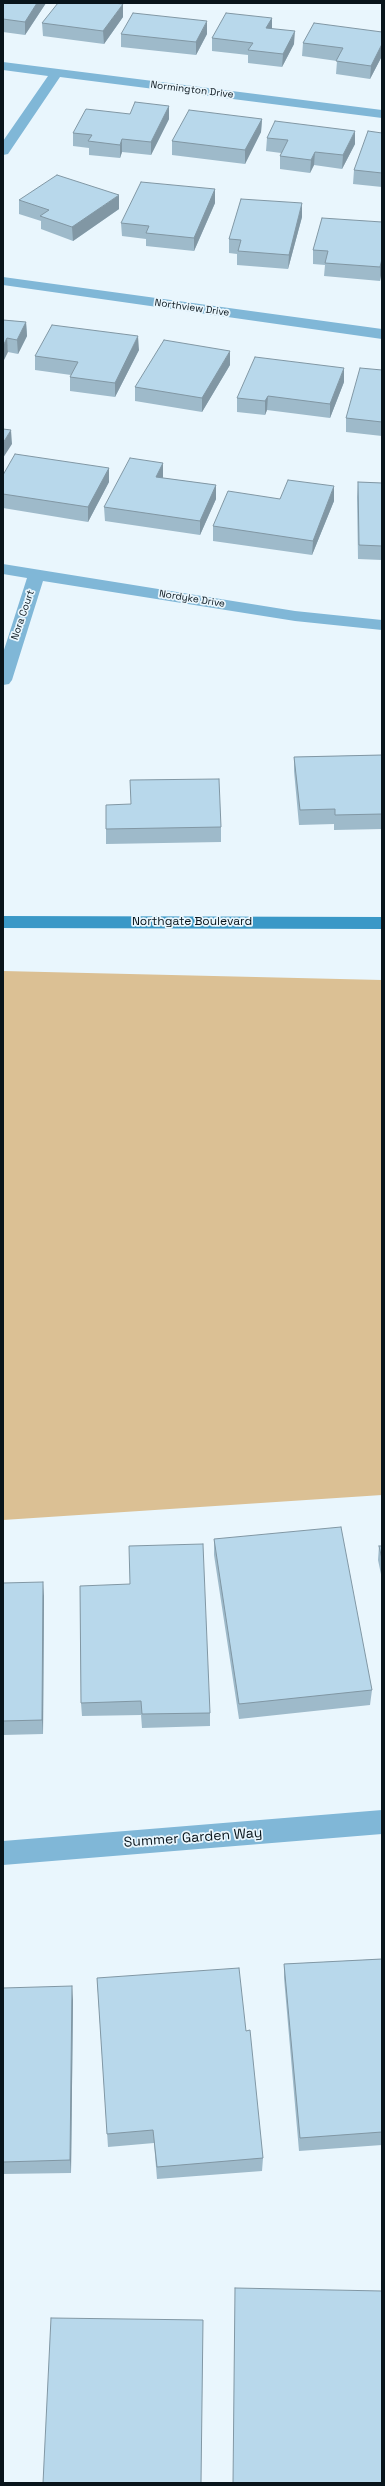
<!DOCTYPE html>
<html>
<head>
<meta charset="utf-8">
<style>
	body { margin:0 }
	#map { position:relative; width:385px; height:2486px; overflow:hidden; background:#e9f6fd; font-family:"Space Grotesk",sans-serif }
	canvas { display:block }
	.frame { position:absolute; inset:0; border:4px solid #08141b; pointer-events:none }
</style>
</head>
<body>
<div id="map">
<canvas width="385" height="2486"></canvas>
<div class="frame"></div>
</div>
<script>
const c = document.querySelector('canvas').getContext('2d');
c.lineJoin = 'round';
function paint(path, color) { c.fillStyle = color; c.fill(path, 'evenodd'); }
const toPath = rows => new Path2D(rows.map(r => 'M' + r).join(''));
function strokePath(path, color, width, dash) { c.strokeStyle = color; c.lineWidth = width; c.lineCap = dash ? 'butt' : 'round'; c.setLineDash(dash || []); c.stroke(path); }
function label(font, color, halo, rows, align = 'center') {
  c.font = font + ' "Space Grotesk",sans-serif'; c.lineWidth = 3.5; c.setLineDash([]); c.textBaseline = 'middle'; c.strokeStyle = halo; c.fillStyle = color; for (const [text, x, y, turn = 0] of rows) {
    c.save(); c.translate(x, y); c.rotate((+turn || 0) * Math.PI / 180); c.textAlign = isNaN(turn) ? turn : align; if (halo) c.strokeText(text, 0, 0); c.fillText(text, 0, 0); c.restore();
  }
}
paint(toPath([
	[3,971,382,980,382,1495,3,1520]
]), '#dbc094');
paint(toPath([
	[3,62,382,110,382,118,60,77,8,154,3,155,3,141,48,76,3,70,3,62],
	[3,277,382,329,382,339,3,285,3,277],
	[3,564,295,611,382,620,382,630,295,621,43,581,12,680,9,684,3,685,3,653,27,578,3,574,3,564],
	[382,1810,382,1834,3,1865,3,1841,382,1810]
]), '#80b7d7');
paint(toPath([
	[3,916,382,917,382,929,3,928,3,916]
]), '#3a98c7');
paint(toPath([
	[3,3,46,3,25,35,3,32],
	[123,17,104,44,43,36,42,23],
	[272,18,272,29,294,44,282,67,248,63,248,55,212,51,212,38],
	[382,32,382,56,370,79,336,74,337,61,302,56,303,43],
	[121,34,207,34,196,55,121,47],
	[169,106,169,119,151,155,122,152,120,158,89,155,89,148,73,146,73,133,130,114],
	[262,119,261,132,245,164,172,155,172,141],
	[382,133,382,187,353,184,354,170],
	[267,138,355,144,342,169,314,165,310,173,280,169,280,156,281,153,266,151],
	[215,189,215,203,194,251,146,246,146,239,122,236,121,223],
	[19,200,119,209,73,241,41,229,41,221,19,214],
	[302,217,288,269,237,265,237,254,229,253,229,239],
	[382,222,382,269,380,281,324,276,325,265,313,264,313,250],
	[3,320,26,322,27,336,18,354,8,352],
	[139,350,115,397,70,391,70,377,71,375,35,370,35,356],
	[230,365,202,412,135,401,135,387],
	[382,370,382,436,346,432,346,418],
	[344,382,330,418,267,410,265,415,237,412,237,398],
	[163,463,163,478,216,485,216,499,200,535,105,521,104,507],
	[109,468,109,482,88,522,3,508,3,475],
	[358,482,382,483,382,560,358,559,357,497],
	[280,499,334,501,312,555,213,541,213,526],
	[382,755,382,829,334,830,334,824,299,825,294,771,294,757],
	[131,804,221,827,221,842,106,844,106,829],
	[214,1539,372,1690,370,1705,239,1719,214,1555],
	[379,1546,382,1546,382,1579,378,1560],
	[3,1583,44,1596,43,1734,3,1735],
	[80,1586,210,1713,210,1726,142,1728,141,1715,82,1716,81,1703],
	[382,1959,382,2145,299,2151,284,1978,284,1964],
	[97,1978,246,2031,263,2158,262,2171,157,2179,154,2143,108,2147],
	[3,1988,73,2000,71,2173,3,2174]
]), '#9ebaca');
paint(toPath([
	[37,3,46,3,25,35,25,22],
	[123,4,123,17,104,44,103,31],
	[272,18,272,31,266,28],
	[207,21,207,34,196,55,196,42],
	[295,31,294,44,282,67,283,54],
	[382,44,382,56,370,79,371,66],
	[169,106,169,119,151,155,151,142],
	[262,119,261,132,245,164,245,150],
	[355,131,355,144,342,169,343,155],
	[122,139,122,152,120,158,120,145],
	[315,152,314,165,310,173,311,160],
	[215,189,215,203,194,251,194,238],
	[119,195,119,209,73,241,72,227],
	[302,203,302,217,288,269,289,255],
	[382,259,382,269,380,281,380,267],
	[26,322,27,336,18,354,17,340],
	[138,336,139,350,115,397,115,383],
	[7,338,8,352,3,362,3,346],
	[230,351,230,365,202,412,202,398],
	[344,368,344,382,330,418,330,404],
	[268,396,267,410,265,415,265,401],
	[11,430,12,444,3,458,3,443],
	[163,463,163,477,156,491,156,477],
	[109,468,109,482,88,522,88,507],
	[216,485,216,499,200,535,200,521],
	[334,486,334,501,312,555,313,541],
	[43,1582,44,1596,43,1734,42,1720],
	[72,1986,73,2000,71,2173,70,2160]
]), '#8197a4');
const building = toPath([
	[3,3,37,3,25,22,3,19,3,3],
	[58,3,113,3,123,4,103,31,42,23,58,3],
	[133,13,207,21,196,42,121,34,133,13],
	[226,13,272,18,266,28,295,31,283,54,248,50,253,43,212,38,226,13],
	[314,23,382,32,382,44,371,66,336,61,343,48,303,43,314,23],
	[135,102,169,106,151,142,122,139,120,145,88,141,92,135,73,133,86,109,130,114,135,102],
	[189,110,262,119,245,150,172,141,189,110],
	[275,121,355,131,343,155,315,152,311,160,280,156,288,140,267,138,275,121],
	[368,131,382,133,382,173,354,170,368,131],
	[57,175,119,195,72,227,40,216,49,210,19,200,57,175],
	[141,182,215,189,194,238,146,233,149,226,121,223,141,182],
	[241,199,302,203,289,255,238,251,241,240,229,239,241,199],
	[322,218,382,222,382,259,380,267,325,263,328,251,313,250,322,218],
	[3,320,26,322,17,340,7,338,3,346,3,320],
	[52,325,138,336,115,383,70,377,78,362,35,356,52,325],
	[164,340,230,351,202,398,135,387,164,340],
	[255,357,344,368,330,404,268,396,265,401,237,398,255,357],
	[360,368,382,370,382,422,346,418,360,368],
	[3,429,11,430,3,443,3,429],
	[15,454,109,468,88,507,3,494,3,475,15,454],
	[130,458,163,463,156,477,216,485,200,521,104,507,130,458],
	[288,480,334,486,313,541,213,526,228,491,280,499,288,480],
	[358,482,382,483,382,546,359,545,358,482],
	[382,755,382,814,335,815,335,809,300,810,294,757,382,755],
	[219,779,221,827,106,829,106,805,131,804,130,780,219,779],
	[341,1527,372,1690,239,1704,214,1539,341,1527],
	[203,1544,210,1713,142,1714,141,1701,81,1703,80,1586,130,1584,129,1546,203,1544],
	[379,1546,382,1546,382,1559,379,1546],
	[43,1582,42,1720,3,1721,3,1583,43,1582],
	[382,1959,382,2132,300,2138,284,1964,382,1959],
	[239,1968,246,2031,250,2030,263,2158,157,2167,153,2130,107,2134,97,1978,239,1968],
	[72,1986,70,2160,3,2162,3,1988,72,1986],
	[235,2288,382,2291,382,2483,233,2483,235,2288],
	[51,2318,203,2320,201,2483,43,2483,51,2318]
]);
paint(building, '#b8d8eb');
strokePath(building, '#8197a4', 1);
label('10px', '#08141b', '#e9f6fd', [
	["Normington Drive",192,90,7],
	["Northview Drive",192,308,8],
	["Nordyke Drive",192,599,9],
	["Nora Court",23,615,-71]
]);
label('12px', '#08141b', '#e9f6fd', [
	["Northgate Boulevard",192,922]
]);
label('14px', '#08141b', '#e9f6fd', [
	["Summer Garden Way",193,1838,-4]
]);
</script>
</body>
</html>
